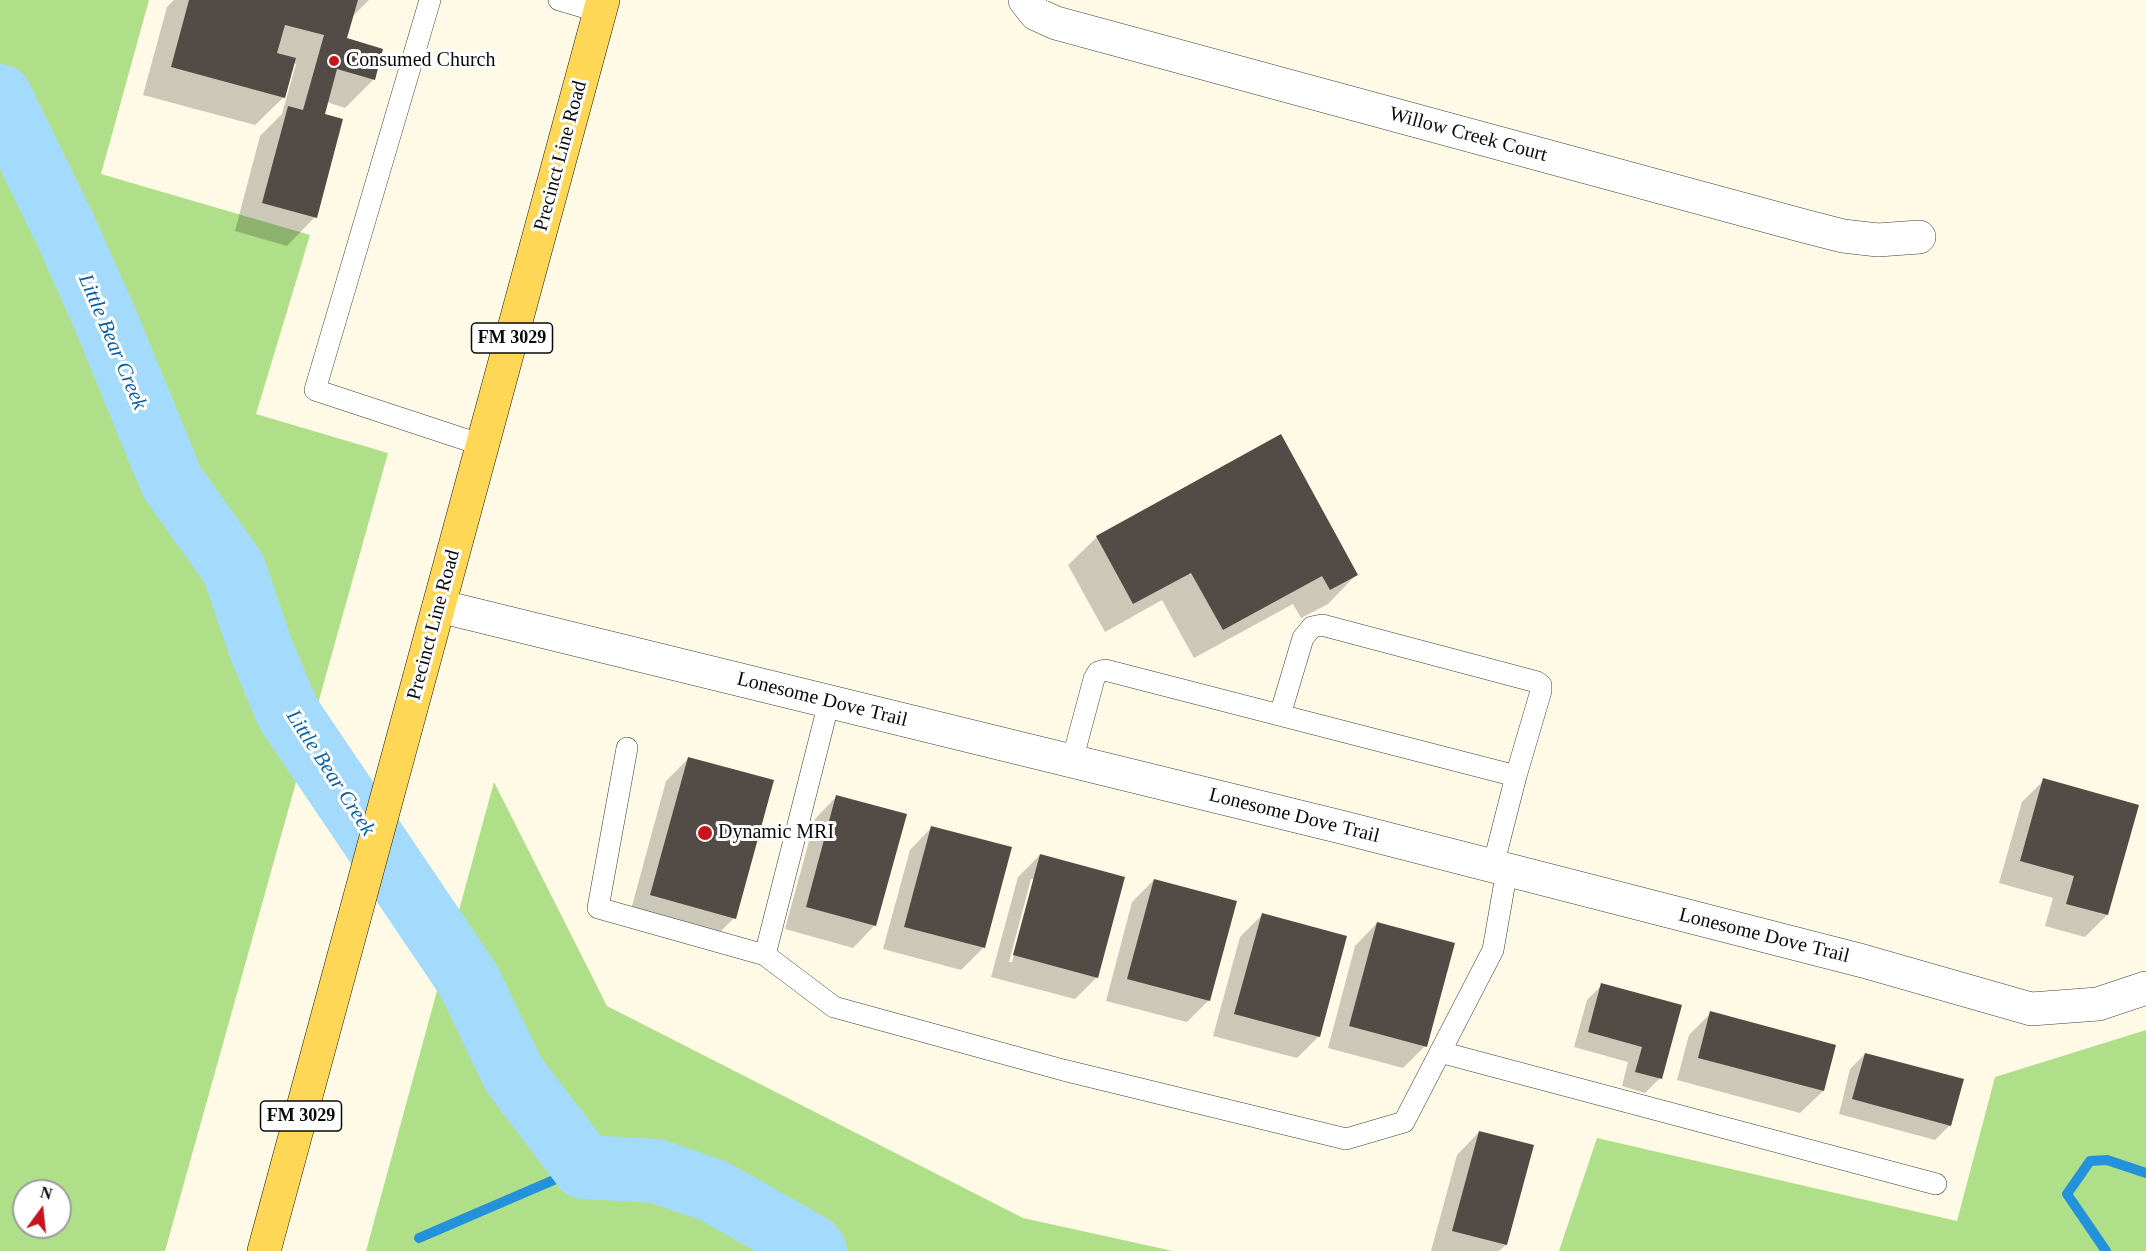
<!DOCTYPE html>
<html>
<head>
<meta charset="utf-8">
<style>
	body { margin:0 }
	#map { position:relative; width:2146px; height:1251px; overflow:hidden; background:#fffae6; font-family:Georgia,serif }
	canvas { display:block }
	.north { position:absolute; left:12px; top:1179px; width:60px; height:60px; box-sizing:border-box; background:#fff; border:2px solid #9d9d9d; border-radius:50%; rotate:15deg; font-size:16px; font-weight:700; line-height:24px; text-align:center; color:#0a0a0a }
	.north::after { content:''; display:block; margin:auto; width:21px; height:27px; background:#c6151c; clip-path:polygon(50% 0,100% 100%,50% 72%,0 100%) }
</style>
</head>
<body>
<div id="map">
<canvas width="2146" height="1251"></canvas>
<div class="north">N</div>
</div>
<script>
const c = document.querySelector('canvas').getContext('2d');
c.lineJoin = 'round';
function paint(path, color) { c.fillStyle = color; c.fill(path, 'evenodd'); }
const toPath = rows => new Path2D(rows.map(r => 'M' + r).join(''));
function strokePath(path, color, width, dash) { c.strokeStyle = color; c.lineWidth = width; c.lineCap = dash ? 'butt' : 'round'; c.setLineDash(dash || []); c.stroke(path); }
function label(font, color, halo, rows, align = 'center') {
  c.font = font + ' Georgia,serif'; c.lineWidth = 6; c.setLineDash([]); c.textBaseline = 'middle'; c.strokeStyle = halo; c.fillStyle = color; for (const [text, x, y, turn = 0] of rows) {
    c.save(); c.translate(x, y); c.rotate((+turn || 0) * Math.PI / 180); c.textAlign = isNaN(turn) ? turn : align; if (halo) c.strokeText(text, 0, 0); c.fillText(text, 0, 0); c.restore();
  }
}
paint(toPath([
	[0,0,149,0,101,174,310,235,256,414,388,453,165,1251,0,1251],
	[24,1191,60,1191,60,1227,24,1227],
	[494,782,607,1006,1023,1218,1173,1251,366,1251],
	[2146,1030,2146,1251,1559,1251,1597,1138,1957,1221,1995,1077]
]), '#b0df8a');
paint(toPath([
	[174,0,369,0,351,18,345,40,374,79,345,108,327,102,323,116,315,217,287,246,235,231,260,136,282,114,296,64,293,63,284,97,255,125,143,95,167,7],
	[1097,537,1356,575,1328,604,1301,618,1293,604,1194,658,1162,600,1105,632,1068,565],
	[688,759,734,918,712,940,629,917,666,781],
	[2044,780,2107,915,2085,937,2045,926,2053,898,1999,883,2022,802],
	[837,796,875,925,853,948,785,929,815,819],
	[932,827,1010,848,983,948,961,970,883,949,910,850],
	[1040,855,1097,977,1075,999,991,977,1018,877],
	[1031,879,1034,879,1012,962,1009,962],
	[1154,880,1209,1000,1187,1022,1106,1001,1132,902],
	[1262,915,1319,1036,1297,1058,1213,1036,1240,937],
	[1377,923,1425,1046,1403,1068,1328,1048,1355,946],
	[1602,985,1680,1006,1660,1078,1645,1093,1622,1086,1628,1062,1574,1047,1587,1000],
	[1711,1013,1835,1046,1823,1091,1800,1113,1677,1080,1689,1035],
	[1865,1054,1950,1125,1935,1140,1839,1114,1850,1069],
	[1479,1132,1506,1245,1499,1251,1431,1251,1457,1155]
]), '#0003');
strokePath(toPath([
	[419,1238,584,1167],
	[2106,1251,2067,1194,2090,1161,2107,1160,2146,1173]
]), '#2491db', 10);
strokePath(toPath([
	[0,96,65,229,106,321,172,482,234,569,261,649,288,713,469,981,514,1075,584,1167,656,1171,714,1191,811,1246,815,1251]
]), '#a4dbfd', 64);
paint(toPath([
	[189,0,358,0,347,38,383,49,375,80,337,69,325,114,343,119,317,218,262,203,288,106,303,110,324,35,285,25,277,53,296,58,285,98,171,67],
	[1281,434,1358,575,1330,590,1322,576,1223,630,1191,573,1133,604,1096,536],
	[688,757,774,780,736,919,650,895],
	[2043,778,2139,805,2108,915,2066,904,2074,876,2020,861],
	[836,795,907,814,876,926,806,907],
	[931,826,1012,847,985,948,904,927],
	[1040,854,1125,877,1098,978,1013,955],
	[1154,879,1237,901,1210,1001,1127,979],
	[1262,913,1347,936,1320,1037,1234,1014],
	[1377,922,1455,943,1427,1047,1349,1026],
	[1601,983,1682,1005,1662,1079,1635,1072,1642,1047,1588,1032],
	[1710,1011,1836,1045,1824,1091,1698,1058],
	[1865,1053,1964,1079,1951,1126,1852,1099],
	[1479,1131,1534,1145,1507,1245,1452,1231]
]), '#534b45');
const lane = toPath([
	[430,0,315,390,482,445],
	[559,0,600,12],
	[1280,715,1303,638,1312,627,1322,625,1537,682,1541,685,1541,691,1516,776],
	[627,748,598,908,765,955,829,702],
	[1072,761,1094,679,1098,672,1105,670,1516,776,1493,866],
	[765,955,834,1007,1063,1070,1346,1139,1404,1122,1493,950,1507,870],
	[1440,1052,1936,1184]
]);
const street = toPath([
	[1025,0,1036,14,1056,23,1804,226,1843,236,1878,240,1919,237],
	[439,606,1345,828,1863,961,2031,1009,2098,1004,2146,988]
]);
const primary = toPath([
	[264,1251,603,0]
]);
strokePath(lane, '#3d3d3d', 22);
strokePath(street, '#3d3d3d', 34);
strokePath(primary, '#1b1b1b', 34);
strokePath(lane, '#fff', 21);
strokePath(street, '#fff', 33);
strokePath(primary, '#ffd756', 33);
for (const [x, y, r, color] of [
	[334,61,6,"#c6151c"],
	[705,833,8,"#c6151c"]
]) { const dot = new Path2D(); dot.arc(x, y, r, 0, 2 * Math.PI); c.fillStyle = color; c.fill(dot); strokePath(dot, '#fff', 2); }
for (const [x, y, w] of [
	[512,338,81],
	[301,1116,81]
]) { const box = new Path2D(); box.roundRect(x - w / 2, y - 15, w, 30, 4.5); c.fillStyle = '#fff'; c.fill(box); strokePath(box, '#0a0a0a', 1.5); }
label('bold 18px', '#0a0a0a', null, [
	["FM 3029",512,338],
	["FM 3029",301,1116]
]);
label('20px', '#0a0a0a', '#fff', [
	["Consumed Church",346,61],
	["Dynamic MRI",718,833]
], 'left');
label('20px', '#0a0a0a', '#fff', [
	["Willow Creek Court",1468,135,15],
	["Precinct Line Road",561,156,-75],
	["Precinct Line Road",434,625,-75],
	["Lonesome Dove Trail",822,700,14],
	["Lonesome Dove Trail",1294,816,14],
	["Lonesome Dove Trail",1764,936,14]
]);
label('italic 21px', '#0860a6', '#fff', [
	["Little Bear Creek",112,342,67],
	["Little Bear Creek",330,773,57]
]);
</script>
</body>
</html>
